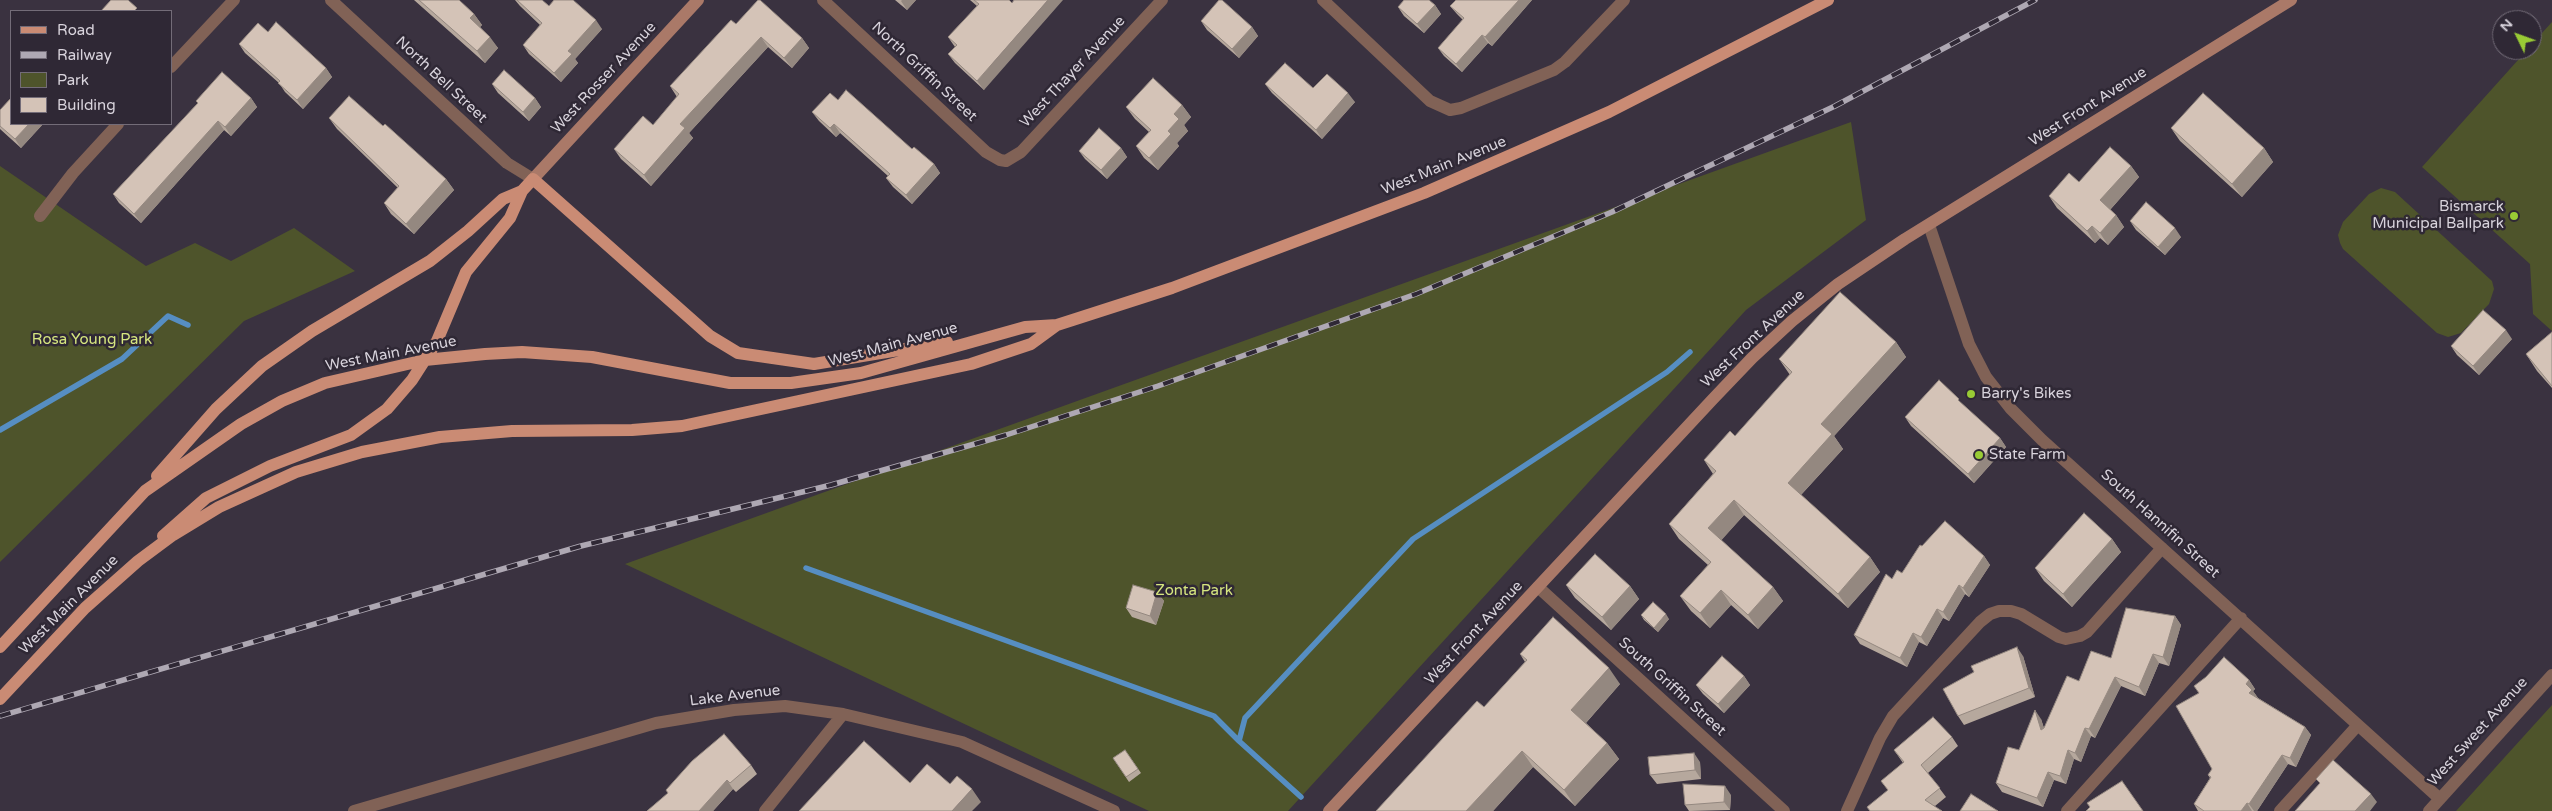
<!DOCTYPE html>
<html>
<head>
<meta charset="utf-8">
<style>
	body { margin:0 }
	#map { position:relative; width:2552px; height:811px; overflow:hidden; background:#3a3240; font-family:"Varela Round",sans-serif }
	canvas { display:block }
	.legend { position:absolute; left:10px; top:10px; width:162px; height:115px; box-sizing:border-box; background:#2f2835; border:1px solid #736c78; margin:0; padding:6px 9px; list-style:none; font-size:15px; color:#d8d3dc }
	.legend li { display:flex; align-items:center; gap:10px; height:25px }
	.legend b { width:25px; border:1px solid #736c78 }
	.north { position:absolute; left:2492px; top:10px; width:50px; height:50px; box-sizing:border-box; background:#2f2835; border:1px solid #736c78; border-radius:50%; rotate:312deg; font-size:14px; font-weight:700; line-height:20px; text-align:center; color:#d8d3dc }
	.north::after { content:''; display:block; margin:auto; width:18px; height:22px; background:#99cb35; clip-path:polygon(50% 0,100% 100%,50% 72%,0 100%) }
</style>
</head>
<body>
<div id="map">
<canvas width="2552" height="811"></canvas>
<ul class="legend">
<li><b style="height:6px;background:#ca8b74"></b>Road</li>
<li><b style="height:6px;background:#aea8b3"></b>Railway</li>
<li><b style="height:14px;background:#4e542b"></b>Park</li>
<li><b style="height:14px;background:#d4c3b7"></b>Building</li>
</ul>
<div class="north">N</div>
</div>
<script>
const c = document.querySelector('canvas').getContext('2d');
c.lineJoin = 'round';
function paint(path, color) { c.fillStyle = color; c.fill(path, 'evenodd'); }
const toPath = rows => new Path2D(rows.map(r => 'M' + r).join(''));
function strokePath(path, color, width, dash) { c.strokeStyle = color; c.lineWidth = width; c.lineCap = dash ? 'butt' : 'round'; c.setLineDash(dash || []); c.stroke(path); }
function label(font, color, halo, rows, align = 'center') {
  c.font = font + ' "Varela Round",sans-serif'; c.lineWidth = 5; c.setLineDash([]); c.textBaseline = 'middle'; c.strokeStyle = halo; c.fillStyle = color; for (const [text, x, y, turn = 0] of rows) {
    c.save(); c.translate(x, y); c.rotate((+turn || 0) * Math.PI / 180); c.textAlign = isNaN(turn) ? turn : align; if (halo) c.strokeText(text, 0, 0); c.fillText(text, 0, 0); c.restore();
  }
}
paint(toPath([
	[2552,22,2552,331,2533,314,2530,264,2422,167,2527,50,2532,50,2532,44],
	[1851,122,1866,220,1746,310,1288,811,1149,811,625,564],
	[0,166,146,266,195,243,231,261,294,228,355,271,244,321,0,562],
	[2381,188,2395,192,2492,281,2494,289,2489,304,2461,333,2448,337,2437,333,2343,249,2340,243,2338,235,2343,222,2369,194],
	[2552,705,2552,811,2456,811]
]), '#4e542b');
strokePath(toPath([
	[0,430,122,359,168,316,188,325],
	[806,568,1214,716,1239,741],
	[1301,797,1239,741,1245,718,1413,539,1667,372,1690,352]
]), '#568ec2', 5.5);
strokePath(toPath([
	[331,0,507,163,533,179],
	[823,0,986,152,1000,160,1006,161,1021,152,1162,0],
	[1323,0,1430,101,1450,110,1461,108,1554,70,1565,62,1624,0],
	[171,67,234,0],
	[40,216,73,173,118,124],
	[1929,225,1969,344,1986,377,2011,409,2042,440,2440,799],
	[1538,587,1784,811],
	[354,811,656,723,734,710,785,706,843,714,962,742,1114,811],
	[765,811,843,714],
	[1847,811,1880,738,1893,716,1980,622,1990,614,1999,611,2011,611,2021,614,2059,637,2066,639,2080,636,2087,632,2162,548],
	[2067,811,2241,618],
	[2280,811,2358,725],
	[2429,811,2552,675]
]), '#816256', 12);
strokePath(toPath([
	[533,179,698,0],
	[1329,811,1712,400,1752,358,1792,321,1838,284,1905,239,2291,0]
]), '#aa7968', 12);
strokePath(toPath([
	[157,476,216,409,262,366,312,331,430,261,468,231,503,199,522,191],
	[163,536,206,498,270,466,351,435,387,409,412,380,437,341,466,272,510,218,522,191,533,179,710,336,738,353,814,364,947,342],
	[0,647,145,491,241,424,282,401,325,383,425,360,485,354,522,352,592,357,730,383,791,383,861,373,1025,327,1057,325,1172,288,1424,193,1609,112,1828,0],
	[0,699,85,608,138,561,173,535,219,507,296,472,362,452,440,437,512,431,632,430,682,426,971,364,1031,344,1057,325]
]), '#ca8b74', 12);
const rail = toPath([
	[0,716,581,546,831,485,1006,435,1158,386,1416,294,1612,212,1835,106,2035,0]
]);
strokePath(rail, '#aea8b3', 5.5);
strokePath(rail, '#2f2835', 4, [11]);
paint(toPath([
	[414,0,459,0,474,14,482,25,480,27,498,48,485,63],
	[515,0,542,0,549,6,602,29,575,59,578,63,561,82,529,54,523,45,540,25,520,6],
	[895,0,916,0,907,10],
	[970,0,1009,0,984,90,955,63,948,54,955,47,948,37,977,6],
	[1532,0,1492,46,1488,43,1462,72,1444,56,1438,48,1463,20,1457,14,1450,6],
	[1435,5,1441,14,1424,33,1404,16,1398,7],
	[1201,21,1252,27,1258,36,1239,58,1207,30],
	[736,24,802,38,809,48,792,68,768,47,689,133,693,138,651,186,621,159,614,149,653,125,677,97,670,86],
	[268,32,326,68,332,77,303,109,285,92,279,83,245,53,239,44],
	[492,84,535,98,541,107,529,121,498,93],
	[1265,84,1313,88,1355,102,1322,139,1272,93],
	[251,98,257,107,231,136,224,130,141,223,119,203,113,194,198,103,196,101],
	[838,100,934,164,940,173,912,204,893,187,886,178,888,176,840,133,836,137,819,121,812,112],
	[1182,105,1191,117,1184,125,1188,131,1177,143,1179,146,1158,170,1144,158,1136,146,1149,132,1135,119,1126,107],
	[0,110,11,124,43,124,21,148,0,129],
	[329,118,383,126,446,179,454,190,414,234,391,214,384,203,398,188,337,129],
	[2171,128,2264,148,2273,162,2242,197,2180,141],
	[1121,148,1127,157,1107,179,1085,159,1079,151],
	[2131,166,2139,177,2110,210,2116,215,2124,227,2108,245,2100,238,2095,243,2057,208,2049,196,2079,182],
	[2130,221,2181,237,2165,255,2136,230],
	[2552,332,2552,388,2537,371,2526,354],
	[2512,339,2479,375,2457,355,2451,346],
	[1896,342,1906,357,1834,436,1843,449,1801,495,1870,557,1880,572,1848,608,1744,515,1721,540,1773,587,1783,601,1758,629,1731,605,1710,628,1691,611,1680,596,1708,565,1679,539,1669,524,1713,474,1704,460,1735,436,1790,375,1779,359],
	[1905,417,2000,438,2006,447,1974,483,1911,426],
	[2112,539,2121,552,2072,607,2044,581,2035,568],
	[1922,546,1984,556,1990,565,1969,597,1965,594,1949,621,1943,618,1927,646,1919,642,1907,667,1860,644,1854,635,1892,579,1902,573],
	[1566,585,1630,586,1639,599,1611,630,1575,598],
	[1157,592,1164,601,1156,625,1132,617,1126,608],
	[1641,615,1669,619,1658,632,1644,620],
	[2175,616,2181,625,2169,666,2159,663,2145,696,2121,686,2095,738,2091,736,2081,762,2074,759,2066,784,2054,780,2043,807,2002,792,1996,783,2041,719,2044,728,2079,681,2111,658],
	[1520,654,1620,684,1586,723,1607,743,1619,759,1575,806,1533,767,1493,811,1376,811,1484,707,1525,662],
	[2023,656,2035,697,1964,725,1958,716],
	[1744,676,1750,685,1724,713,1703,694,1696,685],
	[2249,680,2255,689,2253,691,2258,698,2305,727,2311,735,2296,767,2288,764,2257,811,2198,811,2194,804,2210,778,2208,775,2212,769,2199,693],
	[1952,737,1958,746,1928,773,1946,797,1935,806,1888,790,1881,781,1903,763,1894,750],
	[1125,750,1141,773,1129,782,1113,758],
	[1700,762,1701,779,1657,784,1650,775],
	[751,765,757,774,736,792,733,789,713,811,647,811,668,793,666,790],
	[1731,795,1730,810,1689,811,1685,805]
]), '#b6a89d');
paint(toPath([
	[902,0,916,0,907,10,901,1],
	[1048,0,1063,0,984,90,977,81],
	[1519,0,1532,0,1492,46,1485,37],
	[1435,5,1441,14,1424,33,1417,24],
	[474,14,482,25,478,29,470,18],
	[596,20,602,29,575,59,578,63,561,82,554,73,568,51],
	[1252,27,1258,36,1239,58,1232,49],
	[1482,35,1488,43,1462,72,1456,64],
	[490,37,498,48,485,63,477,51],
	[761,37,768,47,689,133,693,138,651,186,644,175,680,124],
	[802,38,809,48,792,68,784,58],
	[326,68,332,77,303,109,297,100],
	[1348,93,1355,102,1322,139,1316,130],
	[251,98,257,107,231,136,225,127],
	[535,98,541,107,529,121,523,112],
	[1182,105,1191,117,1184,125,1188,131,1177,143,1179,146,1158,170,1149,158,1168,131,1174,114],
	[218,121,224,130,141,223,134,214],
	[29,124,43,124,21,148,15,139],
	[834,124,840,133,836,137,830,128],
	[1121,148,1127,157,1107,179,1101,170],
	[2264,148,2273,162,2242,197,2232,184],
	[934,164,940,173,912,204,906,195],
	[2131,166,2139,177,2108,212,2100,200],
	[446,179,454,190,414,234,406,224],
	[2116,215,2124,227,2108,245,2100,233],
	[2092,226,2100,238,2095,243,2087,231],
	[2175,228,2181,237,2165,255,2158,247],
	[2506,330,2512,339,2479,375,2473,366],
	[1896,342,1906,357,1834,436,1843,449,1798,498,1788,483,1821,424],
	[2000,438,2006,447,1974,483,1968,474],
	[1734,500,1744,515,1719,543,1708,528],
	[2112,539,2121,552,2072,607,2063,594],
	[1984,556,1990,565,1969,597,1963,588],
	[1870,557,1880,572,1848,608,1838,594],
	[1959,585,1965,594,1949,621,1943,612],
	[1630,586,1639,599,1611,630,1602,617],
	[1773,587,1783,601,1758,629,1748,615],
	[1721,590,1731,605,1710,628,1700,613],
	[1157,592,1164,601,1156,625,1150,616],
	[1937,609,1943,618,1927,646,1921,637],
	[1666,614,1669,619,1658,632,1654,628],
	[2175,616,2181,625,2169,666,2163,657],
	[1913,633,1919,642,1907,667,1900,658],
	[2017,647,2023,656,2035,697,2029,688],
	[2153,654,2159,663,2145,696,2139,687],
	[1609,668,1620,684,1583,726,1571,710],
	[1744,676,1750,685,1724,713,1718,704],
	[2115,677,2121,686,2095,738,2089,729],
	[2249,680,2255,689,2253,691,2258,698,2249,693,2246,684],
	[2035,710,2041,719,2047,738,2041,730],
	[2305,727,2311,735,2296,767,2290,758],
	[2085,728,2091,736,2081,762,2075,753],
	[1607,743,1619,759,1575,806,1564,790],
	[2068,750,2074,759,2066,784,2060,776],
	[1522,751,1533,767,1493,811,1466,811],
	[1694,753,1700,762,1701,779,1695,770],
	[2282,755,2288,764,2257,811,2254,811,2249,804],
	[2048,772,2054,780,2043,807,2037,798],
	[727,780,733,789,713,811,699,811],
	[1725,786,1731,795,1730,810,1724,802],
	[972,789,981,802,972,811,952,811],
	[2371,794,2377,802,2370,811,2355,811],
	[2247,803,2252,811,2241,811]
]), '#948880');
const building = toPath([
	[111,0,128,0,137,8,134,11,101,11,111,0],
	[419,0,459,0,474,14,470,18,490,37,477,51,419,0],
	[517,0,542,0,549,6,554,0,573,0,596,20,568,51,572,54,554,73,523,45,542,23,517,0],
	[758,0,760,0,802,38,784,58,761,37,680,124,685,128,644,175,614,149,643,116,653,125,679,94,670,86,731,20,736,24,758,0],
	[974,0,1009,0,1012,3,1014,0,1048,0,977,81,948,54,957,45,948,37,979,4,974,0],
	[1219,0,1222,0,1252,27,1232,49,1201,21,1219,0],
	[1404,0,1429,0,1435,5,1417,24,1398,7,1404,0],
	[1456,0,1519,0,1485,37,1482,35,1456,64,1438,48,1464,18,1450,6,1456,0],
	[276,22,326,68,297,100,278,83,280,81,239,44,258,23,268,32,276,22],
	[1285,63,1313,88,1327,74,1348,93,1316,130,1265,84,1285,63],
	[504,70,535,98,523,112,492,84,504,70],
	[222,72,251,98,225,127,218,121,134,214,113,194,198,103,196,101,222,72],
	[1153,78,1182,105,1174,114,1179,119,1168,131,1171,134,1149,158,1136,146,1151,130,1126,107,1153,78],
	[846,90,912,149,914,147,934,164,906,195,886,178,890,174,834,124,830,128,812,112,830,93,838,100,846,90],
	[2203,93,2264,148,2232,184,2171,128,2203,93],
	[349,96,383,126,385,124,446,179,406,224,384,203,399,186,329,118,349,96],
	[11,98,11,124,29,124,15,139,0,126,0,110,11,98],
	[1099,128,1121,148,1101,170,1079,151,1099,128],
	[2110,147,2131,166,2100,200,2116,215,2100,233,2092,226,2087,231,2049,196,2069,173,2079,182,2110,147],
	[2146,202,2175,228,2158,247,2130,221,2146,202],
	[1840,292,1896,342,1821,424,1832,434,1788,483,1870,557,1838,594,1734,500,1708,528,1773,587,1748,615,1721,590,1700,613,1680,596,1711,562,1669,524,1716,471,1704,460,1730,431,1735,436,1792,372,1779,359,1840,292],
	[2483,310,2506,330,2473,366,2451,346,2483,310],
	[2552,332,2552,386,2526,354,2552,332],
	[1939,380,1959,399,1958,400,2000,438,1968,474,1905,417,1939,380],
	[2084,513,2112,539,2063,594,2035,568,2084,513],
	[1945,521,1984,556,1963,588,1959,585,1943,612,1937,609,1921,637,1913,633,1900,658,1854,635,1886,574,1892,579,1897,570,1902,573,1920,545,1922,546,1945,521],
	[1595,554,1630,586,1602,617,1566,585,1595,554],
	[1133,585,1157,592,1150,616,1126,608,1133,585],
	[1653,602,1666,614,1654,628,1641,615,1653,602],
	[2126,608,2175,616,2163,657,2153,654,2139,687,2115,677,2089,729,2085,728,2075,753,2068,750,2060,776,2048,772,2037,798,1996,783,2008,747,2019,750,2035,710,2041,730,2044,728,2067,676,2079,681,2091,651,2111,658,2126,608],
	[1553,617,1609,668,1571,710,1607,743,1564,790,1522,751,1466,811,1376,811,1477,701,1484,707,1527,660,1520,654,1553,617],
	[2017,647,2029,688,1958,716,1943,689,1974,672,1971,666,2017,647],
	[1722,656,1744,676,1718,704,1696,685,1722,656],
	[2224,657,2249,680,2246,684,2252,690,2249,693,2305,727,2290,758,2282,755,2249,804,2247,803,2241,811,2204,811,2194,804,2211,777,2208,775,2212,769,2176,706,2199,693,2194,686,2206,677,2224,657],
	[1933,717,1952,737,1921,765,1940,788,1925,800,1942,811,1870,811,1867,807,1888,790,1881,781,1904,762,1894,750,1933,717],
	[724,734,751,765,730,783,727,780,699,811,647,811,668,793,666,790,692,761,724,734],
	[864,741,910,783,927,764,950,784,957,776,972,789,952,811,799,811,864,741],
	[1125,750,1138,769,1126,777,1113,758,1125,750],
	[1694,753,1695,770,1650,775,1648,757,1694,753],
	[2333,760,2371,794,2355,811,2295,811,2320,783,2316,779,2333,760],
	[2122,781,2143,811,2086,811,2090,807,2087,803,2122,781],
	[1683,784,1725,786,1724,802,1685,805,1683,784],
	[1971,794,1998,811,1960,811,1971,794]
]);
paint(building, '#d4c3b7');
strokePath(building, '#948880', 1);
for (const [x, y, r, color] of [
	[2514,216,5,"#99cb35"],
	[1971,394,5,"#99cb35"],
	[1979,455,5,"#99cb35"]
]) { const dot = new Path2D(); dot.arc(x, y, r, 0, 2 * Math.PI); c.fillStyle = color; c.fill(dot); strokePath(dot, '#2f2835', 2); }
label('15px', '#d8d3dc', '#2f2835', [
	["North Griffin Street",924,72,43],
	["West Thayer Avenue",1073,72,-47],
	["West Rosser Avenue",604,78,-47],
	["North Bell Street",441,80,43],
	["West Front Avenue",2088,107,-32],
	["West Main Avenue",1444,166,-22],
	["West Front Avenue",1753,339,-43],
	["West Main Avenue",893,345,-15],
	["West Main Avenue",391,354,-11],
	["South Hannifin Street",2160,524,42],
	["West Main Avenue",69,605,-45],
	["West Front Avenue",1474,633,-47],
	["South Griffin Street",1672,687,42],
	["Lake Avenue",735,696,-7],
	["West Sweet Avenue",2478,732,-48]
]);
label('15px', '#d8d3dc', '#2f2835', [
	["Bismarck",2504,207,"right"],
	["Municipal Ballpark",2504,224,"right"],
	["Barry's Bikes",1981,394],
	["State Farm",1989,455]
], 'left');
label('15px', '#d6e67f', '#2f2835', [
	["Rosa Young Park",92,340],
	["Zonta Park",1194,591]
]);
</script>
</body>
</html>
